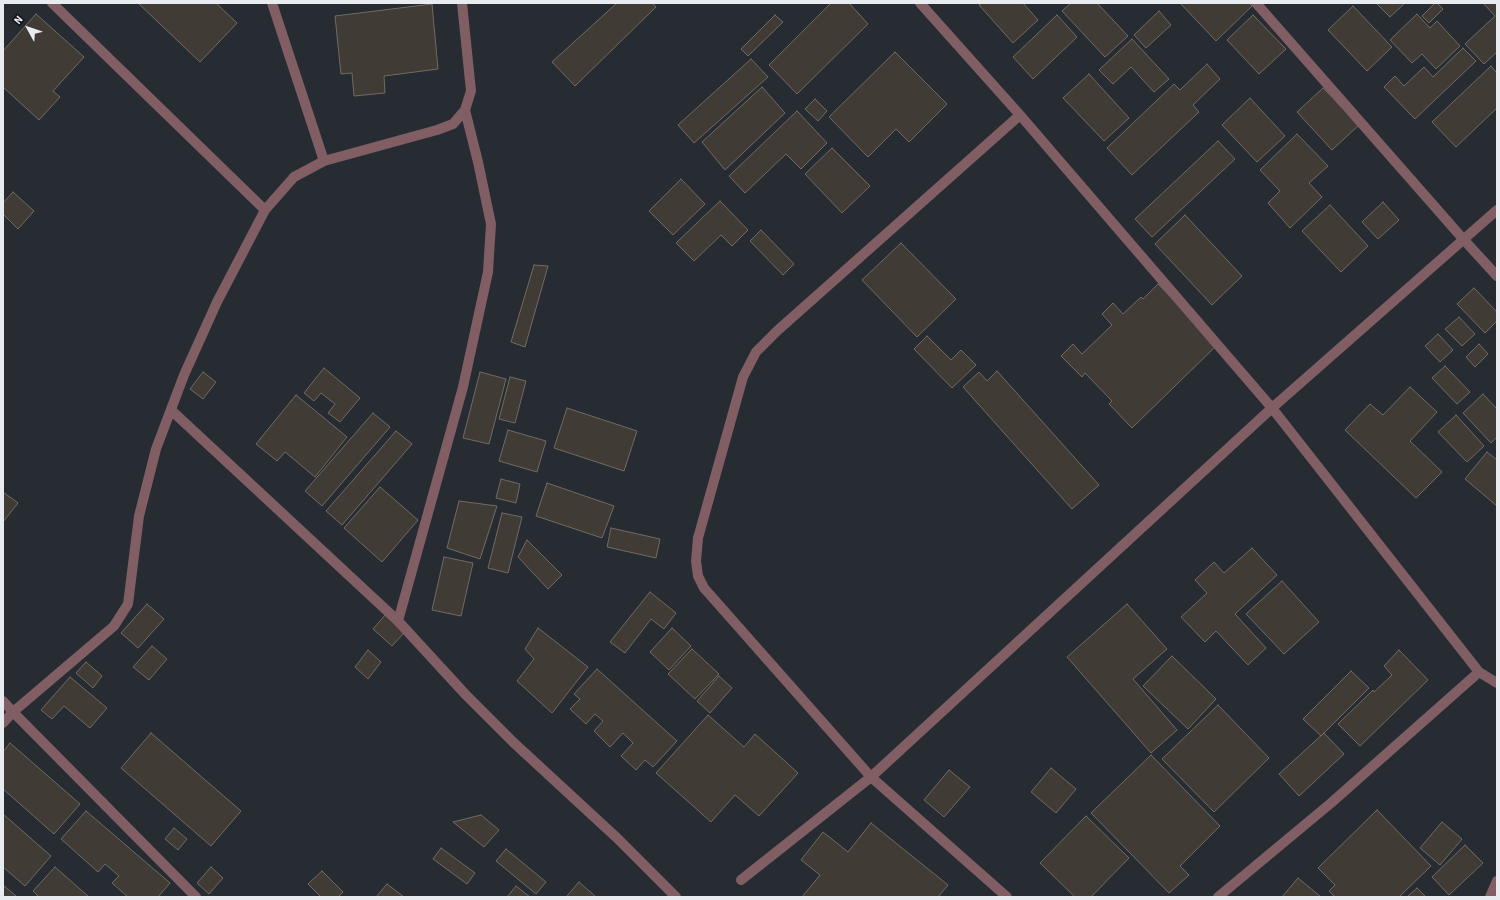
<!DOCTYPE html>
<html>
<head>
<meta charset="utf-8">
<style>
	body { margin:0 }
	#map { position:relative; width:1500px; height:900px; overflow:hidden; background:#262c32; font-family:"Source Sans 3",sans-serif }
	canvas { display:block }
	.frame { position:absolute; inset:0; border:4px solid #e8ecf0; pointer-events:none }
	.north { position:absolute; left:8px; top:8px; width:40px; height:40px; -webkit-text-stroke:3px #121417; paint-order:stroke; rotate:310deg; font-size:11px; font-weight:700; line-height:16px; text-align:center; color:#e8ecf0 }
	.north::after { content:''; display:block; margin:auto; width:14px; height:18px; background:#e8ecf0; clip-path:polygon(50% 0,100% 100%,50% 72%,0 100%) }
</style>
</head>
<body>
<div id="map">
<canvas width="1500" height="900"></canvas>
<div class="frame"></div>
<div class="north">N</div>
</div>
<script>
const c = document.querySelector('canvas').getContext('2d');
c.lineJoin = 'round';
function paint(path, color) { c.fillStyle = color; c.fill(path, 'evenodd'); }
const toPath = rows => new Path2D(rows.map(r => 'M' + r).join(''));
function strokePath(path, color, width, dash) { c.strokeStyle = color; c.lineWidth = width; c.lineCap = dash ? 'butt' : 'round'; c.setLineDash(dash || []); c.stroke(path); }
const building = toPath([
	[138,3,216,3,237,23,200,62,138,3],
	[617,3,652,3,656,7,575,86,552,62,617,3],
	[831,3,849,3,868,24,797,94,769,65,831,3],
	[982,3,1023,3,1038,20,1013,43,979,5,982,3],
	[1071,3,1097,3,1128,36,1105,57,1062,11,1071,3],
	[1180,3,1249,3,1252,6,1216,41,1180,3],
	[1376,3,1405,3,1390,17,1376,3],
	[1435,3,1437,3,1443,9,1429,23,1422,16,1435,3],
	[1483,3,1497,3,1497,52,1484,64,1465,44,1495,16,1483,3],
	[432,4,438,69,384,76,385,93,354,96,352,73,341,74,335,16,432,4],
	[1353,6,1392,47,1367,71,1328,30,1353,6],
	[1159,11,1171,25,1146,48,1134,35,1159,11],
	[36,14,84,57,53,91,60,97,39,120,3,87,3,51,36,14],
	[1417,14,1430,28,1437,21,1460,46,1436,69,1422,54,1412,63,1390,40,1417,14],
	[775,15,783,22,748,56,741,49,775,15],
	[1057,15,1077,37,1033,79,1013,57,1057,15],
	[1253,15,1286,49,1259,74,1227,40,1253,15],
	[1132,39,1169,79,1154,92,1131,67,1113,84,1099,70,1132,39],
	[1463,48,1476,61,1415,119,1384,87,1395,76,1404,86,1424,67,1433,77,1463,48],
	[895,52,947,104,909,142,896,129,868,157,829,117,895,52],
	[751,59,768,77,694,143,678,125,751,59],
	[1207,64,1220,79,1193,105,1199,112,1132,175,1107,148,1174,84,1180,90,1207,64],
	[1491,66,1497,73,1497,108,1456,147,1432,122,1491,66],
	[1089,74,1129,118,1104,141,1063,98,1089,74],
	[762,87,785,113,725,170,702,142,762,87],
	[1323,88,1359,125,1332,150,1297,112,1323,88],
	[1250,98,1285,136,1257,162,1222,125,1250,98],
	[815,99,827,111,818,121,805,109,815,99],
	[797,111,827,143,801,169,786,154,745,193,729,176,797,111],
	[1297,134,1328,166,1309,183,1322,197,1290,228,1268,203,1280,191,1260,170,1297,134],
	[1218,141,1235,159,1152,237,1135,219,1218,141],
	[832,148,870,186,842,213,805,174,832,148],
	[681,179,705,204,673,235,649,211,681,179],
	[13,192,34,211,18,229,3,214,3,203,13,192],
	[720,201,748,230,732,246,721,235,694,261,676,243,720,201],
	[1383,202,1399,220,1378,239,1362,222,1383,202],
	[1330,205,1368,246,1341,272,1302,231,1330,205],
	[1185,215,1242,276,1212,305,1155,244,1185,215],
	[761,230,794,264,783,275,750,241,761,230],
	[901,243,956,299,917,337,862,280,901,243],
	[534,265,548,266,525,347,511,342,534,265],
	[1158,284,1217,345,1132,428,1109,404,1112,401,1085,373,1082,377,1061,356,1073,344,1082,354,1112,325,1102,314,1113,303,1123,314,1141,297,1143,299,1158,284],
	[1474,288,1497,312,1497,321,1485,333,1457,304,1474,288],
	[1459,317,1475,334,1462,346,1445,329,1459,317],
	[1438,334,1453,350,1440,362,1425,346,1438,334],
	[927,336,951,360,961,350,976,365,952,388,914,349,927,336],
	[1479,344,1488,354,1475,367,1466,357,1479,344],
	[1445,366,1470,392,1457,404,1432,378,1445,366],
	[324,368,360,398,340,422,328,413,335,404,321,393,314,401,304,393,324,368],
	[997,371,1099,485,1072,509,963,387,979,372,987,381,997,371],
	[203,372,216,382,203,399,190,389,203,372],
	[480,372,506,379,489,444,463,438,480,372],
	[510,377,526,381,515,423,499,419,510,377],
	[1410,387,1437,412,1410,441,1442,472,1416,498,1345,430,1370,404,1383,415,1410,387],
	[1483,394,1497,409,1497,437,1491,443,1463,413,1483,394],
	[296,395,347,437,315,477,285,452,277,461,256,444,296,395],
	[567,408,637,431,624,471,554,448,567,408],
	[373,413,390,427,322,506,305,491,373,413],
	[1456,415,1484,446,1467,462,1438,432,1456,415],
	[508,430,546,441,537,472,499,461,508,430],
	[396,431,412,444,342,525,326,511,396,431],
	[1487,452,1497,460,1497,506,1465,479,1487,452],
	[501,479,520,484,516,503,496,498,501,479],
	[547,483,614,506,602,538,536,516,547,483],
	[380,487,418,520,382,562,344,528,380,487],
	[3,492,18,503,3,522,3,492],
	[459,501,497,506,480,559,447,548,459,501],
	[502,513,522,517,508,573,488,568,502,513],
	[611,528,660,539,656,558,607,547,611,528],
	[527,540,562,575,548,589,518,557,527,540],
	[1252,548,1277,575,1235,614,1266,648,1248,665,1216,631,1205,642,1181,617,1207,593,1195,580,1214,562,1224,573,1252,548],
	[444,557,473,563,461,616,432,610,444,557],
	[1282,581,1319,622,1284,654,1246,614,1282,581],
	[650,592,676,613,664,629,651,619,625,653,610,642,650,592],
	[147,604,164,619,138,648,121,633,147,604],
	[1127,604,1167,649,1133,679,1177,730,1151,753,1067,657,1127,604],
	[386,614,405,632,392,646,373,629,386,614],
	[538,628,588,667,552,713,517,681,534,659,525,649,538,628],
	[672,628,691,646,669,670,650,652,672,628],
	[152,646,167,659,149,680,133,667,152,646],
	[692,649,719,674,695,699,668,674,692,649],
	[368,650,381,662,368,679,355,667,368,650],
	[1399,650,1428,680,1360,746,1338,724,1373,690,1374,692,1392,675,1384,666,1399,650],
	[1172,656,1216,699,1188,729,1143,686,1172,656],
	[86,662,102,676,93,688,76,673,86,662],
	[597,669,677,741,653,767,645,760,636,770,621,756,633,743,623,733,610,747,594,731,603,721,595,714,586,724,570,709,580,699,574,694,597,669],
	[1351,671,1369,688,1321,736,1303,719,1351,671],
	[719,676,732,688,710,713,697,701,719,676],
	[70,677,107,708,90,728,64,706,52,719,41,710,70,677],
	[1218,705,1269,758,1214,812,1162,759,1218,705],
	[708,715,744,747,755,734,798,773,759,816,735,795,711,822,656,773,708,715],
	[151,733,241,811,211,846,121,768,151,733],
	[1324,733,1344,754,1299,796,1279,774,1324,733],
	[10,743,80,804,54,834,3,789,3,752,10,743],
	[1151,755,1220,826,1180,866,1189,875,1169,893,1091,813,1151,755],
	[1051,768,1076,789,1056,813,1031,792,1051,768],
	[949,770,970,787,944,817,924,800,949,770],
	[1377,810,1431,866,1399,897,1335,897,1329,891,1335,885,1318,868,1377,810],
	[86,811,170,883,158,897,128,897,112,883,119,876,105,864,98,872,61,839,86,811],
	[3,814,51,856,25,886,3,867,3,814],
	[481,815,499,830,484,847,453,822,481,815],
	[1086,816,1129,858,1091,897,1075,897,1040,863,1086,816],
	[1442,822,1462,839,1440,865,1420,848,1442,822],
	[871,823,948,885,938,897,802,897,820,875,801,860,823,832,848,852,871,823],
	[174,828,187,839,178,850,165,839,174,828],
	[1465,845,1483,863,1449,895,1432,877,1465,845],
	[441,848,475,873,467,884,433,859,441,848],
	[506,849,546,882,536,894,496,861,506,849],
	[55,867,89,897,39,897,33,891,55,867],
	[211,867,223,878,209,894,197,883,211,867],
	[322,871,343,892,338,897,321,897,308,884,322,871],
	[1298,878,1321,897,1282,897,1298,878],
	[579,882,596,897,566,897,579,882],
	[387,884,404,897,376,897,387,884],
	[3,885,16,896,14,897,3,897,3,885],
	[516,886,530,897,507,897,516,886],
	[1417,888,1426,897,1407,897,1417,888]
]);
paint(building, '#403b34');
strokePath(building, '#716b64', 1);
strokePath(toPath([
	[52,3,265,210],
	[272,3,324,161],
	[920,3,1020,115,1272,408,1479,672],
	[1256,3,1464,240,1497,276],
	[171,410,398,621,466,695,513,742,617,838,676,897],
	[398,621,463,387,488,272,491,224,478,162,465,110],
	[3,701,13,712,3,723],
	[741,880,871,777,1272,408,1497,210],
	[196,897,13,712,114,626,128,604,139,516,156,449,184,375,217,302,265,210,294,177,324,161,437,130,453,124,465,110,471,91,462,3],
	[1007,897,871,777,704,588,698,576,696,561,698,538,743,377,756,352,777,331,1020,115],
	[1218,897,1331,803,1479,672,1497,683],
	[1490,897,1497,881]
]), '#815e63', 10);
</script>
</body>
</html>
